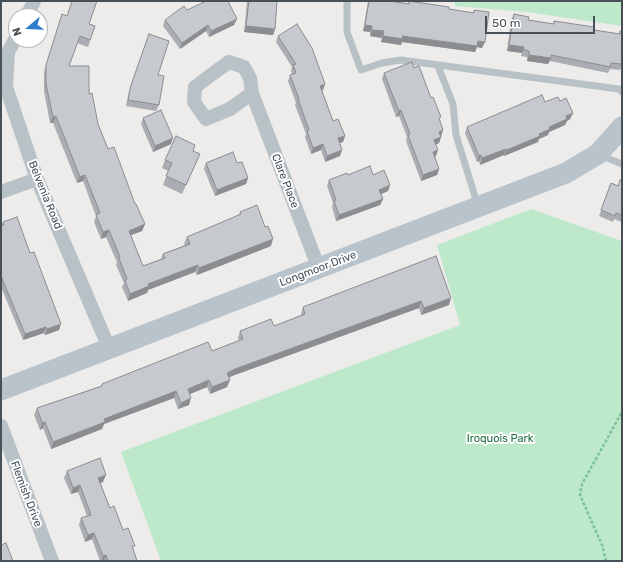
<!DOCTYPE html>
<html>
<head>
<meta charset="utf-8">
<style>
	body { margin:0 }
	#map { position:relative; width:623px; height:562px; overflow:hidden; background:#eeebeb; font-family:Rubik,sans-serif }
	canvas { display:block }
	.frame { position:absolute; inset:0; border:2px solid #465056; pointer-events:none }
	.north { position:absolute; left:8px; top:8px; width:40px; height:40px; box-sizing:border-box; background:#fff; border:1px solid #b5b9bb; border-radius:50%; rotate:251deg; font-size:11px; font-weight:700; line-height:16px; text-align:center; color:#465056 }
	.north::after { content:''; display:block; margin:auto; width:14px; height:18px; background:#2c7cc7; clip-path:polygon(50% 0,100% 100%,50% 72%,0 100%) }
	.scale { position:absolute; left:485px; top:16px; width:110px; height:18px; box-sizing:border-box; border:2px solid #465056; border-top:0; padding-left:5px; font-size:12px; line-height:14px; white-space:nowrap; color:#465056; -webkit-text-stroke:3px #fff; paint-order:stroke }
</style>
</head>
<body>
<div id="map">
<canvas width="623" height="562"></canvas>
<div class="frame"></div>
<div class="north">N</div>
<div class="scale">50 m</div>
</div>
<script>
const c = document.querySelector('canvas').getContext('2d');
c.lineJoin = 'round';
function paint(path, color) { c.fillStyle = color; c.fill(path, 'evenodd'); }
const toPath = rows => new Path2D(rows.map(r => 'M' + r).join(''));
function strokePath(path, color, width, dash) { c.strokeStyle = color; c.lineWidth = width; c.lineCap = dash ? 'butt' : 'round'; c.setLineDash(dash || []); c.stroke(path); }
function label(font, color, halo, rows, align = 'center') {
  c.font = font + ' Rubik,sans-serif'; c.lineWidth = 4; c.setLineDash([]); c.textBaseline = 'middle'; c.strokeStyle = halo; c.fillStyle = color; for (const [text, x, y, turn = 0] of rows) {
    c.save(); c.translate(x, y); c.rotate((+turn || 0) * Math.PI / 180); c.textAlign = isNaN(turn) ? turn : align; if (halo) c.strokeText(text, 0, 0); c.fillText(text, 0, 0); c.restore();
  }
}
paint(toPath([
	[443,1,622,1,622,26,527,12,455,6,454,2],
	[531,209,622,241,622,561,161,561,121,452,460,325,437,245]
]), '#bde8ca');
strokePath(toPath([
	[606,561,602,545,580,495,582,484,622,412]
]), '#79c298', 2.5, [3, 2]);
strokePath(toPath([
	[347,1,347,32,361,70,382,63,401,60,619,89,622,92],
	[438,66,453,104,456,135,478,206],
	[600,155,622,164]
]), '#b8c1c6', 7);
strokePath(toPath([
	[27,16,34,1],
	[16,38,8,52,6,87,37,179,109,348],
	[252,93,230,109,206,119,194,102,195,87,215,72,229,62,244,67,250,78,252,93,319,269],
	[1,192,37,179],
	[1,426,52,561]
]), '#b8c1c6', 14);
strokePath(toPath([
	[1,390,566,173,598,154,622,127]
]), '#b8c3cb', 21);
paint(toPath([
	[247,1,277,1,275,29,273,35,244,32],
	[368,1,390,1,408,4,409,1,449,9,473,13,474,10,482,48,477,47,475,52,402,42,401,45,381,42,382,38,370,36,370,32,363,31],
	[187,10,234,25,209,37,206,31,180,49,163,26,165,20],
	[62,14,95,26,88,47,77,43,69,66,89,94,98,124,108,149,145,224,142,231,131,235,143,266,161,259,163,254,185,245,184,244,187,237,239,215,240,212,271,246,197,275,195,272,148,290,147,293,128,301,122,287,124,283,116,265,117,262,106,237,101,239,94,222,96,216,83,181,77,183,53,123,50,123,44,91,44,72],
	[514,14,528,20,554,24,554,21,594,30,619,34,620,31,622,31,622,66,620,70,610,69,608,73,550,61,548,64,527,61,527,57,521,56,522,53,507,51,511,20],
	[149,34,158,75,159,105,156,111,126,106,129,91],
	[278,36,325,84,323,90,322,90,333,121,345,136,343,142,339,143,340,156,325,162,321,150,311,154,305,137,306,134,295,105,296,103,288,81,290,75,292,74,291,71,292,67,276,42],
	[414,68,440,121,443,130,439,143,436,144,436,156,435,157,439,169,437,175,421,181,406,141,407,137,399,116,396,117,382,79,384,73],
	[560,101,573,113,570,119,567,121,565,125,549,132,548,135,539,139,538,142,504,156,504,155,480,165,479,161,477,162,465,133,467,127],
	[143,118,171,144,153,152,141,124],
	[193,151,200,154,196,163,182,194,163,185,168,171,162,168,165,160],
	[206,163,237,163,248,178,246,184,215,196,204,169],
	[348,175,373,175,390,185,388,191,381,194,383,199,380,205,336,221,332,207,333,203,327,186,329,180],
	[622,181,622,222,614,219,613,222,599,216,611,183,618,186],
	[3,222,59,330,45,335,44,333,23,340,1,287,1,226],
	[436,256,449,305,421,315,419,308,232,376,229,378,227,387,210,394,207,387,190,394,189,405,178,409,174,398,104,424,102,429,51,449,43,428,40,430,34,415,37,408,101,386,102,384,212,351,239,341,238,338,240,331,274,326,301,315,301,314,303,307],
	[67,471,103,482,100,483,110,508,123,530,133,549,137,561,100,561,92,539,85,542,79,525,81,518,87,516,78,492,71,494,64,478]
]), '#aaadb1');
paint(toPath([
	[237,19,234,25,209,37,211,31],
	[208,25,206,31,180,49,182,43],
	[365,25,372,26,370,32,363,31],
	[246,26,275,29,273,35,244,32],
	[372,30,384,31,382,38,370,36],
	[383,36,402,36,485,42,482,48,477,47,475,52,402,42,401,45,381,42],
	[509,45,524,47,522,53,507,51],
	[529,55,551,58,548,64,527,61],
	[325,84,323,90,318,92,320,86],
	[401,110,399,116,396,117,399,111],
	[573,113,570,119,567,121,565,125,549,132,548,135,539,139,538,142,504,156,507,150,539,134,566,116],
	[56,116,53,123,50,123,53,117],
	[443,130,441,136,436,138,439,132],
	[345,136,343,142,335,144,338,138],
	[441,137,439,143,432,146,434,140],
	[173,138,171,144,153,152,155,146],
	[323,144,321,150,311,154,313,148],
	[506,149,504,155,480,165,482,158],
	[342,150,340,156,325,162,327,156],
	[438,150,436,156,431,158,433,152],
	[481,155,479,161,477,162,479,156],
	[439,169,437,175,421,181,423,175],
	[85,175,83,181,77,183,80,177],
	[248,178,246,184,215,196,217,190],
	[390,185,388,191,377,196,379,190],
	[383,199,380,205,336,221,339,215],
	[145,224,142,231,126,237,129,231],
	[109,230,106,237,101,239,103,232],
	[273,239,271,246,197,275,199,268],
	[198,265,195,272,148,290,147,293,128,301,130,294,148,284],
	[451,298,449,305,421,315,424,308],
	[421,301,419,308,232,376,224,380,227,373,235,369],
	[61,324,59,330,45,335,47,329],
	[46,327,44,333,23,340,25,334],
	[209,380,207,387,185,396,188,389],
	[230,380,227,387,210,394,212,387],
	[176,391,174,398,104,424,102,429,51,449,53,442,104,419],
	[191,398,189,405,178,409,181,403],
	[45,422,43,428,40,430,42,423],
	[106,475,103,482,96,485,98,478],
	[80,485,78,492,71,494,73,488],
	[94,533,92,539,85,542,88,535],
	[106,555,104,561,102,561,103,556]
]), '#8b8d90');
const building = toPath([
	[72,1,97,1,89,24,95,26,90,40,80,36,69,66,89,66,89,94,92,93,98,124,108,149,114,147,135,204,136,204,145,224,129,231,143,266,165,258,163,254,190,244,187,237,241,214,240,212,257,205,265,227,268,226,273,239,199,268,198,265,148,284,149,286,130,294,125,281,127,279,119,258,120,257,109,230,103,232,96,215,100,213,85,175,80,177,56,116,53,117,46,84,46,65,62,14,67,16,72,1],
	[206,1,228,1,237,19,211,31,208,25,182,43,165,20,184,6,187,10,206,1],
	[249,1,277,1,275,29,246,26,249,1],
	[369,1,390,1,409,4,409,1,449,7,449,9,474,13,474,10,489,12,485,42,478,41,477,46,402,36,403,39,383,36,384,31,372,30,372,26,365,25,369,1],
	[514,14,529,17,528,20,554,24,554,21,594,27,594,30,620,34,620,31,622,31,622,64,611,63,610,67,551,55,551,58,529,55,529,51,524,50,524,47,509,45,514,14],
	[297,24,312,48,325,84,320,86,333,121,338,119,345,136,338,138,342,150,327,156,323,144,313,148,307,131,309,130,298,99,299,99,290,75,296,73,293,65,296,64,278,36,297,24],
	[149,34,169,41,158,75,164,76,159,105,128,100,131,85,149,34],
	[412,62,414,68,419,66,431,98,433,97,441,117,439,118,443,130,439,132,441,137,434,140,438,150,433,152,439,169,423,175,408,135,410,134,401,110,399,111,384,73,412,62],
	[542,95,545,102,558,97,560,101,566,98,573,113,566,116,567,119,549,127,550,129,539,134,540,136,507,150,506,149,482,158,481,155,479,156,467,127,542,95],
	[161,110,173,138,155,146,143,118,161,110],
	[176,136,195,145,193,151,200,154,186,185,166,176,172,163,165,160,176,136],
	[233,152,237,163,242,162,248,178,217,190,206,163,233,152],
	[370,166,373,175,384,170,390,185,379,190,383,199,339,215,334,201,336,200,329,180,347,173,348,175,370,166],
	[620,180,622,181,622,215,616,213,615,216,601,210,611,183,618,186,620,180],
	[17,217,30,253,34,252,61,324,47,329,46,327,25,334,1,276,1,226,4,225,3,222,17,217],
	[436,256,451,298,424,308,421,301,235,369,227,373,230,380,212,387,209,380,188,389,191,398,181,403,176,391,104,419,105,422,53,442,45,422,42,423,37,408,102,386,102,384,208,342,212,351,243,339,240,331,271,319,274,326,305,314,303,307,436,256],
	[100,458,106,475,98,478,110,508,114,506,123,530,128,528,135,546,132,546,137,561,108,561,106,555,103,556,94,533,88,535,81,518,91,515,80,485,73,488,67,471,100,458],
	[6,543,13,561,1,561,1,545,6,543]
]);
paint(building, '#c6c9ce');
strokePath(building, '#8b8d90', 1);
label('11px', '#465056', '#fff', [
	["Clare Place",285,181,69],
	["Belvenia Road",45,195,68],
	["Longmoor Drive",318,269,-21],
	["Flemish Drive",26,494,69]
]);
label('11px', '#206e41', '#fff', [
	["Iroquois Park",500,439]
]);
</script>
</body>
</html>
